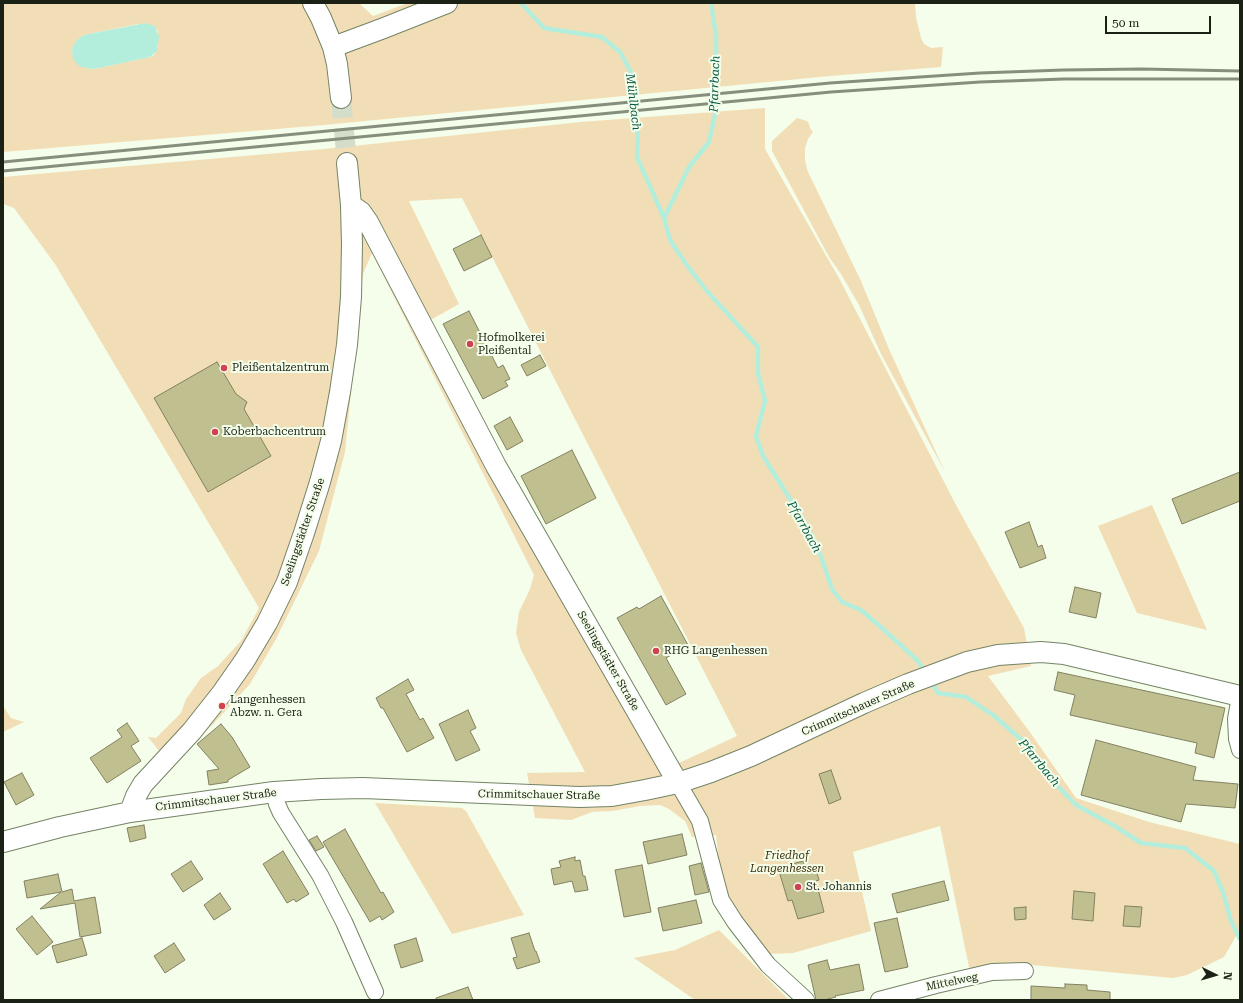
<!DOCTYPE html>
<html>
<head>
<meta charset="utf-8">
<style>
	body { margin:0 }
	#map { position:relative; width:1243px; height:1003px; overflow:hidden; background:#f4feea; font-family:"Roboto Serif",serif }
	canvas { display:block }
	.frame { position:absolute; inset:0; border:4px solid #1b2115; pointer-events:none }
	.north { position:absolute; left:1195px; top:955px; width:40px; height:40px; -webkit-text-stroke:3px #f4feea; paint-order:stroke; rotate:95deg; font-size:11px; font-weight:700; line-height:16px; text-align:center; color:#1b2115 }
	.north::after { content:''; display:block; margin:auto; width:14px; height:18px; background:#1b2115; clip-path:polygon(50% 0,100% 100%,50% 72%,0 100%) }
	.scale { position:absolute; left:1105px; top:16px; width:106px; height:18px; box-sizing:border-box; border:2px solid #1b2115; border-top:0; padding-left:5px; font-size:12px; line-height:14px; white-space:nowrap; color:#1b2115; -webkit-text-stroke:3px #f4feea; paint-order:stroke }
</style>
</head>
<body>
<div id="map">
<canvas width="1243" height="1003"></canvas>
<div class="frame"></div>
<div class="north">N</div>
<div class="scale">50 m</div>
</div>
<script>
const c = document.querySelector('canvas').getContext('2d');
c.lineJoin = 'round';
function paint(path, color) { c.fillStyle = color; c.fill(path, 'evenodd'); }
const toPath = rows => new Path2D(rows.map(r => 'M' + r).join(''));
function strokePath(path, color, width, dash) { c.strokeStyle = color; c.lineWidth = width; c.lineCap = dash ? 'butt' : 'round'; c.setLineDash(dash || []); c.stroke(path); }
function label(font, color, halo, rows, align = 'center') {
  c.font = font + ' "Roboto Serif",serif'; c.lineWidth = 4; c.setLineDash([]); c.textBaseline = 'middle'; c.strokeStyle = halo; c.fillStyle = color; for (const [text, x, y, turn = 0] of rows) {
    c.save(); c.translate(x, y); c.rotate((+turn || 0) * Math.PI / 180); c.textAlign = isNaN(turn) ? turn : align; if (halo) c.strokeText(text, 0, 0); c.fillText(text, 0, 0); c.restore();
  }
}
paint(toPath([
	[3,3,359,3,373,16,408,3,915,3,916,17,921,38,924,44,931,48,943,47,941,67,830,76,324,125,3,152],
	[138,24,152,25,158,31,158,47,154,55,150,57,94,69,86,68,72,54,73,46,84,35],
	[765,108,765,149,840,280,956,505,1024,628,1031,666,988,676,1032,735,1076,798,1149,822,1240,844,1240,929,1224,957,1187,975,1173,978,1032,965,997,966,970,972,940,826,853,852,871,931,793,953,768,954,735,911,723,886,720,872,716,835,692,837,685,821,669,809,660,805,640,806,613,811,592,812,571,820,535,818,527,773,585,772,521,650,516,633,519,612,530,589,534,575,372,253,363,274,345,452,319,551,276,639,250,684,217,720,172,767,148,737,156,738,181,713,186,699,201,678,218,666,241,641,259,608,55,264,14,208,3,204,3,177,324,149,581,122],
	[462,198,737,736,679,763,550,564,420,326,459,304,409,201],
	[797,118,807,121,809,124,810,128,813,132,808,139,805,148,805,161,808,172,861,281,889,349,945,472,881,354,859,305,841,274,829,257,772,151,772,141],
	[1152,505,1207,630,1137,613,1098,526],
	[3,706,11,718,24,722,3,732],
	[375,803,462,808,466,811,524,915,452,934],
	[719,930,789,1000,695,1000,634,958,675,950]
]), '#f2deb6');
paint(toPath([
	[145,23,155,26,159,37,157,51,150,57,94,69,86,68,79,66,73,59,72,50,73,46,77,40,84,35]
]), '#b3eedc');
strokePath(toPath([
	[521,3,544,28,602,37,620,52,632,74,638,126,637,157,664,218],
	[711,3,716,35,716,109,709,142,689,167,664,218,670,240,686,264,706,290,758,347,758,373,765,401,756,436,763,456,807,526,817,545,832,589,842,602,861,610,882,628,917,660,925,672],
	[931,682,938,693,966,697,993,715,1023,741,1049,777,1076,805,1113,825,1141,843,1185,848,1214,871,1223,892,1231,921,1240,939]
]), '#b3eedc', 4.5);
const building = toPath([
	[481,235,492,257,464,271,453,249,481,235],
	[469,311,498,368,503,365,510,379,505,381,508,386,483,399,443,324,469,311],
	[540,355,546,366,527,376,521,365,540,355],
	[217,362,236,394,247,402,244,409,271,456,208,492,154,398,217,362],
	[510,417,523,441,507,450,494,426,510,417],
	[572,450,596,498,546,524,521,476,572,450],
	[1240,472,1240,501,1182,524,1172,499,1240,472],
	[1029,522,1038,547,1042,545,1046,558,1020,568,1005,532,1029,522],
	[1075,587,1101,593,1096,618,1069,612,1075,587],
	[661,596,688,645,666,658,686,694,666,705,617,618,637,607,639,609,661,596],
	[1058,672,1225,708,1214,758,1195,753,1197,743,1070,715,1075,695,1054,690,1058,672],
	[408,679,414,690,406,694,420,720,423,718,434,738,407,752,383,708,381,708,376,698,408,679],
	[468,710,476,728,470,731,480,750,456,761,439,724,468,710],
	[127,723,139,741,131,746,141,761,107,783,90,758,122,737,117,730,127,723],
	[221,724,232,737,250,767,228,780,228,782,209,785,207,771,219,769,197,744,221,724],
	[1096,740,1196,767,1193,780,1238,784,1235,808,1186,804,1181,822,1081,795,1096,740],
	[831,770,841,799,829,804,819,774,831,770],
	[22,773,34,795,16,805,4,782,22,773],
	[144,825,146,838,130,842,127,828,144,825],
	[345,829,381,893,383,892,394,912,382,920,380,916,370,922,323,842,345,829],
	[682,834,687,855,648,864,643,842,682,834],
	[317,836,324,847,316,851,309,840,317,836],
	[283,851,309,894,296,902,294,899,287,903,263,864,283,851],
	[575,857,575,861,580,860,583,876,585,876,588,890,575,892,572,881,554,885,551,869,561,867,559,861,575,857],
	[191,861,203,879,183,892,171,874,191,861],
	[803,861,805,868,815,866,819,880,816,881,824,912,798,919,792,900,788,901,778,868,803,861],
	[701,863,709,892,695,895,689,866,701,863],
	[642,865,651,912,624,917,615,870,642,865],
	[58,874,62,892,72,889,74,901,95,897,101,933,80,937,75,903,40,909,61,892,27,898,24,881,58,874],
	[944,881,949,900,897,913,892,894,944,881],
	[1074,891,1095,893,1093,921,1072,919,1074,891],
	[220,893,231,909,214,920,204,905,220,893],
	[696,900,702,923,663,931,658,908,696,900],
	[1125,906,1142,907,1140,927,1123,926,1125,906],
	[1026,907,1026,919,1015,920,1014,908,1026,907],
	[32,916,53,942,37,955,16,929,32,916],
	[897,918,908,967,885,972,874,923,897,918],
	[529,933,535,951,536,951,540,962,517,969,513,958,517,957,511,938,529,933],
	[82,938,87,955,57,963,52,946,82,938],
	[416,938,423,961,401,968,394,945,416,938],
	[174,943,185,960,165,973,154,956,174,943],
	[827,960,830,970,859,964,864,990,835,996,836,997,824,1000,816,1000,808,965,827,960],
	[1065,984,1087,985,1087,990,1110,992,1110,1000,1031,1000,1031,986,1065,988,1065,984],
	[468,987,473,1000,436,1000,436,998,468,987]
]);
paint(building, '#c0bf8f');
strokePath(building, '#828161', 1);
strokePath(toPath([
	[341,98,347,163]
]), '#d3ddca', 20, [20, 10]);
const minor = toPath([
	[1240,696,1236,719,1237,739,1240,750],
	[678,783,700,821,721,900,735,922,768,965,806,1000],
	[274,792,277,804,281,813,320,875,344,922,375,992],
	[879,1000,936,985,992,972,1025,971]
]);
const tertiary = toPath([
	[313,3,321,18,333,47,337,64,341,98],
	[333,47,384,28,447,3],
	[351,205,361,212,368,222,496,466,678,783],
	[130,812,136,796,143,784,192,731,222,693,245,660,267,623,287,582,304,533,320,482,331,441,340,392,347,345,351,297,352,244,351,205,347,163],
	[3,842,60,827,130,812,274,792,321,789,363,788,579,797,612,796,645,790,678,783,711,772,751,756,864,703,908,684,967,662,998,655,1041,652,1064,654,1240,696]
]);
strokePath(minor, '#748365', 18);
strokePath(tertiary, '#748365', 22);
strokePath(minor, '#fff', 16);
strokePath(tertiary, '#fff', 20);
strokePath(toPath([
	[3,162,830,83,980,73,1063,70,1142,69,1240,71],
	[3,171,831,92,980,82,1064,79,1240,79]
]), '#868e7e', 3);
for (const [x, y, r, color] of [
	[470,344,4,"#d14152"],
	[224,368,4,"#d14152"],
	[215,432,4,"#d14152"],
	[656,651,4,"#d14152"],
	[222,706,4,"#d14152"],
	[798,887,4,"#d14152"]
]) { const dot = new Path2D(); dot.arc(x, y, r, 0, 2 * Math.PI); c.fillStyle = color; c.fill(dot); strokePath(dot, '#f4feea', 1.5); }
label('11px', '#1b2115', '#f4feea', [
	["Hofmolkerei",478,338],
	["Pleißental",478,351],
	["Pleißentalzentrum",232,368],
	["Koberbachcentrum",223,432],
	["RHG Langenhessen",664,651],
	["Langenhessen",230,700],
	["Abzw. n. Gera",230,713],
	["St. Johannis",806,887]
], 'left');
label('11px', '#1b2115', '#f4feea', [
	["Seelingstädter Straße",303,532,-71],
	["Seelingstädter Straße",608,661,60],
	["Crimmitschauer Straße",858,708,-24],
	["Crimmitschauer Straße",539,795,1],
	["Crimmitschauer Straße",216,800,-7],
	["Mittelweg",952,982,-12]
]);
label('italic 11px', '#43330e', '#f4feea', [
	["Friedhof",787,856],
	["Langenhessen",787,869]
]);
label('italic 12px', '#085848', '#f4feea', [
	["Pfarrbach",715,84,-88],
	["Mühlbach",633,102,83],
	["Pfarrbach",804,527,61],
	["Pfarrbach",1039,763,51]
]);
</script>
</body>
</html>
